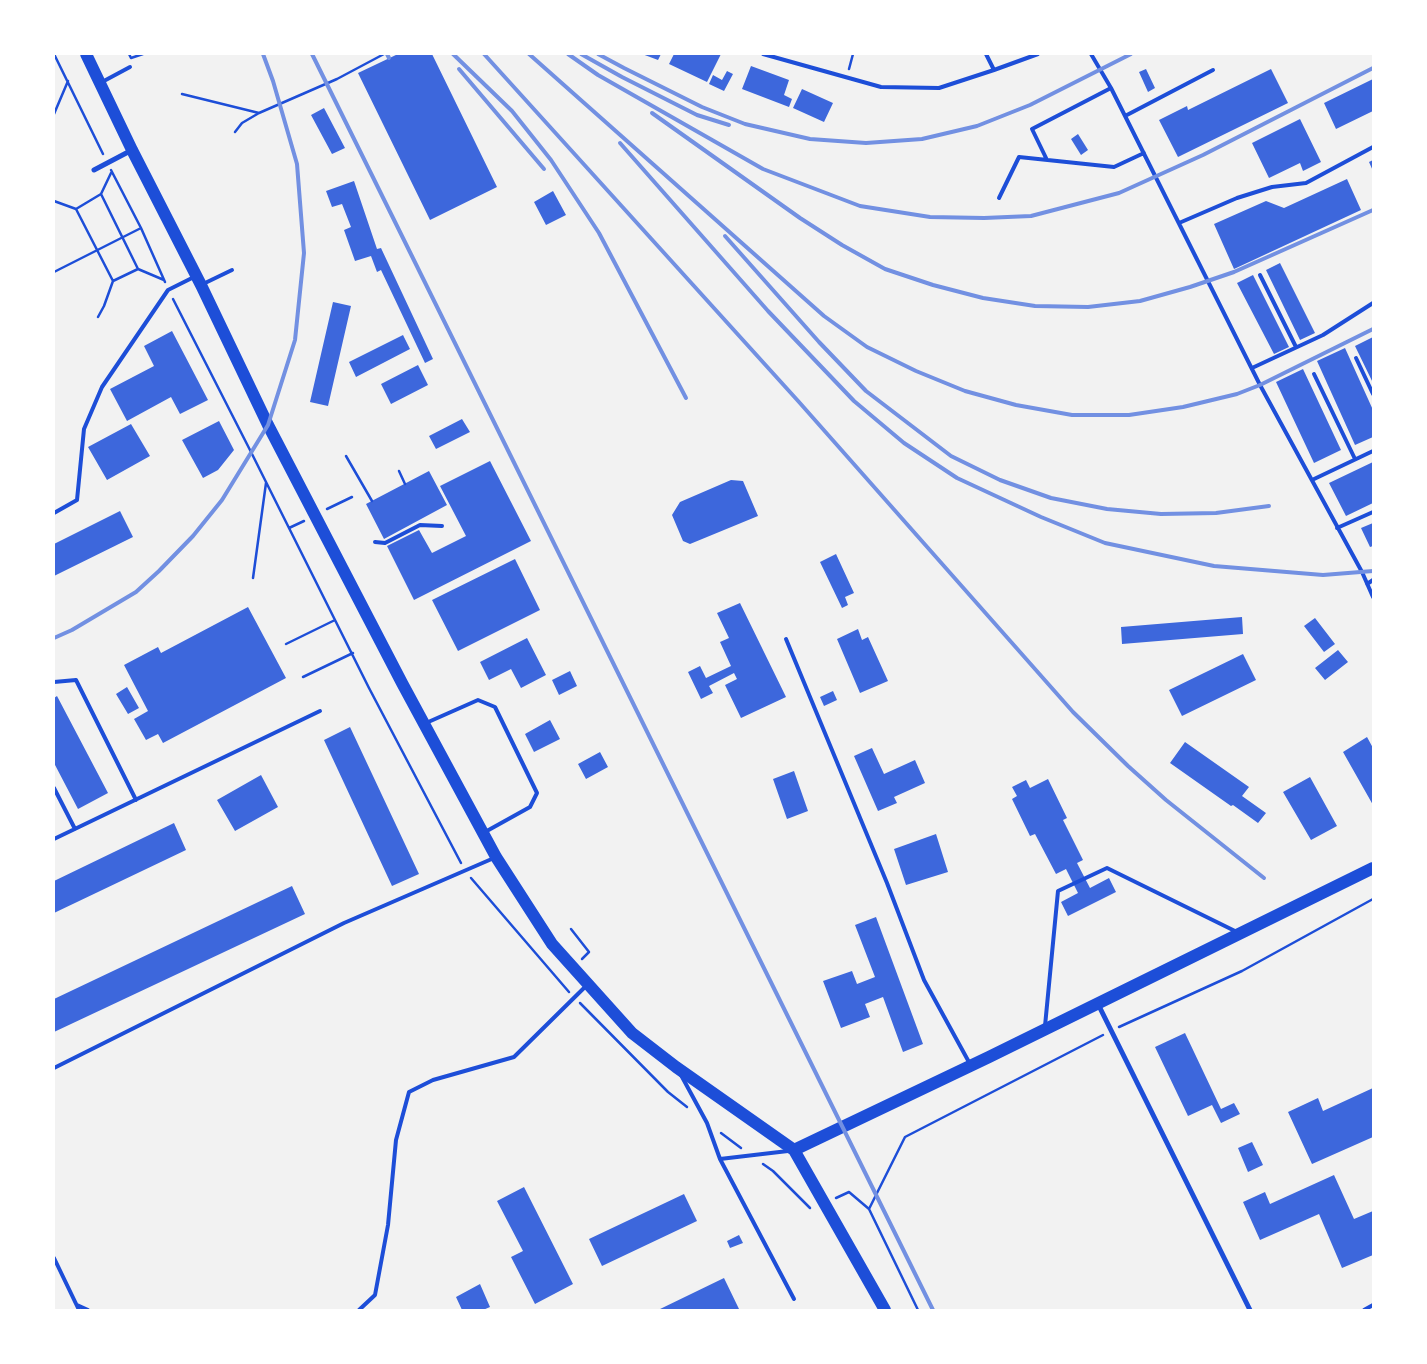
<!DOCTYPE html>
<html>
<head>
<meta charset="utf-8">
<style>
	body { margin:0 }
	#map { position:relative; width:1427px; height:1364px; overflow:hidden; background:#f2f2f2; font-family:Montserrat,sans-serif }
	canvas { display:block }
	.frame { position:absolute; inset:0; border:55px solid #fff; pointer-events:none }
</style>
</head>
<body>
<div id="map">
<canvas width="1427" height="1364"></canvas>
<div class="frame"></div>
</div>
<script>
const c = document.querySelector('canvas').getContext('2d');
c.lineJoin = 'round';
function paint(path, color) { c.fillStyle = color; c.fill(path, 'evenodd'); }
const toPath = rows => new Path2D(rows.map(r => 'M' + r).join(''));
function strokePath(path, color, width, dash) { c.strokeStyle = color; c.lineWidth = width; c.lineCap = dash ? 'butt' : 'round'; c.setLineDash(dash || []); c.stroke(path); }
paint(toPath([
	[398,54,432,54,497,187,430,220,358,73],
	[642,54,661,54,658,60],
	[674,54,721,54,707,82,669,64],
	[751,66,789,80,784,95,792,99,789,107,742,89],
	[1146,69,1155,88,1148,92,1139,72],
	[1271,69,1288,103,1178,157,1159,120,1187,106,1188,110],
	[727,71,733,74,724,91,709,84,713,75,722,80],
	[1373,79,1373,111,1336,129,1324,103],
	[802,89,833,103,824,122,793,108],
	[324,108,345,148,332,154,311,115],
	[1300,119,1321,162,1303,171,1300,163,1269,178,1252,143],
	[1078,134,1088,150,1081,155,1071,139],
	[1373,160,1373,171,1369,162],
	[1347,179,1361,210,1234,269,1214,224,1266,201,1284,208],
	[354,181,377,249,381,248,433,359,425,363,381,270,377,272,371,256,355,261,344,230,351,227,342,204,332,207,326,191],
	[553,191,566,215,546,225,534,202],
	[1280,263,1315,333,1300,340,1266,270],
	[1253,275,1289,347,1274,354,1237,283],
	[333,302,351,306,328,406,310,402],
	[172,331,208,400,180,414,171,397,127,421,110,389,154,366,144,346],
	[403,335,410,349,356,377,349,362],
	[1373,337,1373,383,1355,346],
	[1345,348,1373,410,1373,437,1355,445,1317,361],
	[418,365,428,385,391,404,381,384],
	[1303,369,1341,450,1314,463,1276,382],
	[462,419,470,432,436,449,429,436],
	[219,421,234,450,218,470,203,478,182,440],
	[131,424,150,456,107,480,88,447],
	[490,461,531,541,414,600,387,546,419,530,432,553,466,536,440,486],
	[1373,462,1373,503,1346,516,1329,483],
	[429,471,447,505,384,539,366,504],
	[731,480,743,481,758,516,690,544,683,541,672,515,680,502],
	[120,511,133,537,54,576,54,544],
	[1373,523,1373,546,1370,547,1361,528],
	[836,554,854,593,845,597,848,605,842,608,820,562],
	[515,559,540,610,458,651,432,600],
	[740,603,786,697,741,718,725,685,737,679,734,673,709,686,713,693,701,699,688,672,700,666,706,678,731,666,720,642,729,638,717,613],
	[248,607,286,678,163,743,158,734,146,740,134,719,148,711,124,665,158,647,161,653],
	[1242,617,1243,634,1122,644,1121,627],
	[1315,618,1335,644,1324,652,1304,626],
	[858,629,862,640,868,637,888,681,860,693,837,639],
	[527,638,546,675,521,688,511,669,489,680,480,662],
	[1338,650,1348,662,1325,680,1315,668],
	[1243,654,1256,680,1182,716,1169,690],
	[570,671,577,686,559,695,552,680],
	[127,687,139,708,128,714,116,694],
	[833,691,837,700,824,706,820,697],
	[57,696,108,793,78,809,54,763,54,698],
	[550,720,560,739,534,752,525,734],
	[350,727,419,874,392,886,324,740],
	[1367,737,1373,748,1373,805,1343,752],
	[1185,742,1249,787,1242,796,1266,813,1258,823,1233,805,1231,806,1170,763],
	[872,748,884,774,915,760,925,783,894,797,897,803,878,811,854,756],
	[600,752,608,767,586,779,578,764],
	[794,771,808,811,787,819,773,779],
	[261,775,278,807,235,831,217,800],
	[1310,777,1337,826,1311,840,1283,792],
	[1048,779,1067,818,1063,820,1083,860,1077,863,1090,888,1109,878,1116,892,1068,916,1061,902,1078,893,1066,869,1056,874,1035,834,1030,836,1012,799,1017,796,1012,787,1026,780,1030,788],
	[174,823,186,850,54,913,54,881],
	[936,834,948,872,906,885,894,849],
	[292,886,305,914,54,1032,54,999],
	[876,917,923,1044,903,1052,883,997,865,1004,870,1017,841,1028,823,981,852,971,857,984,875,977,855,925],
	[1185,1033,1221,1109,1234,1103,1240,1114,1221,1123,1212,1105,1188,1116,1155,1047],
	[1373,1088,1373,1137,1312,1164,1288,1112,1318,1098,1323,1111],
	[1252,1142,1263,1165,1248,1172,1238,1148],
	[1334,1175,1354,1219,1373,1211,1373,1255,1342,1268,1319,1214,1260,1240,1243,1202,1265,1192,1270,1204],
	[524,1187,573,1284,535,1304,511,1257,523,1251,497,1201],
	[684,1194,697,1221,602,1266,589,1239],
	[739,1235,743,1243,730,1248,727,1241],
	[724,1278,739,1309,736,1310,658,1310],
	[480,1284,490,1307,483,1310,462,1310,456,1297]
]), '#3d67dc');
strokePath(toPath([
	[54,54,103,154],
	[129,54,131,58,143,54],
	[849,69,853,54],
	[182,94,259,113,337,79,384,54],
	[54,114,68,81],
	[235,132,242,123,259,113],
	[111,170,141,228,165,282],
	[101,194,111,173],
	[54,201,76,209],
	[138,269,164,280],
	[54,272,141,228],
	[173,299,251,452,369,688,461,863],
	[98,317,104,306,113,281,76,209,101,194,138,269,113,281],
	[346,456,372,501],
	[399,471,405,484],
	[327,509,352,497],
	[289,528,304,521],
	[253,578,266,483],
	[286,644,335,620],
	[303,677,353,653],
	[471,878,569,992],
	[571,929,589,952,582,959],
	[580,1003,668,1092,687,1107],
	[1119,1027,1242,971,1373,899],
	[721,1133,741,1148],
	[763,1164,773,1171,810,1208],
	[836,1198,849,1192,869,1209],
	[918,1310,869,1209,905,1137,1103,1035]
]), '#1d4ed8', 2.5);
strokePath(toPath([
	[763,54,881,87,939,88,994,70],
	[986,54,994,70,1038,54],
	[1091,54,1111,88,1260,385,1362,572,1373,597],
	[102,82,130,67],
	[1125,116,1213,70],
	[1047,160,1032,129,1111,88],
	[999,198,1019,157,1114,167,1144,153],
	[1179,223,1237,198,1272,187,1306,183,1373,147],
	[1260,275,1296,347],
	[203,284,232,270],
	[1356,358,1373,394],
	[1252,368,1323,335,1373,303],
	[1314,374,1355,459],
	[1312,480,1373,451],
	[54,513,77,500,84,429,102,387,168,290,194,277],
	[1337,528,1373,512],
	[375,542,385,543,420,525,442,526],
	[1367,584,1373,580],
	[786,639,887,883,924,980,970,1064],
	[54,682,76,680,136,800],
	[426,723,478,700,495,707,537,793,530,807,485,832],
	[54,788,75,829],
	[54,839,320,711],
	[1045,1026,1058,891,1107,868,1237,932],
	[54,1068,344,923,494,858],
	[681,1075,707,1123,720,1159,794,1299],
	[720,1159,788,1151],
	[54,1258,79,1310],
	[77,1305,88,1310],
	[359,1310,375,1295,388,1225,396,1140,409,1092,433,1080,514,1057,586,986],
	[1364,1310,1373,1305]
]), '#1d4ed8', 4);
strokePath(toPath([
	[94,170,132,150],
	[1098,1004,1250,1310]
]), '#1d4ed8', 5);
strokePath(toPath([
	[86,54,132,150,201,285,268,425,402,683,496,857,552,944,632,1033,676,1067,794,1150,885,1310],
	[794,1150,989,1057,1373,868]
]), '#1d4ed8', 12);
strokePath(toPath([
	[312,54,933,1310],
	[387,54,389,58],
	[453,54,512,111,551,160,599,233,686,398],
	[484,54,799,402,1073,712,1128,766,1166,800,1264,878],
	[529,54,824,316,867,347,916,371,965,391,1016,405,1072,415,1129,415,1183,407,1237,394,1260,385,1373,329],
	[568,54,598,75,763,169,860,206,930,217,984,218,1031,216,1119,193,1203,155,1373,68],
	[581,54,622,77,697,115,729,125],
	[598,54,624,68,702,107,745,124,810,139,866,143,922,139,977,126,1030,105,1131,54],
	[459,69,544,169],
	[652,113,800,218,842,245,885,269,933,285,983,298,1035,306,1088,307,1140,301,1190,287,1234,272,1373,210],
	[620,143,768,311,854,401,904,443,957,478,1041,517,1105,543,1214,566,1323,575,1373,571],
	[725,236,819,342,866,391,951,456,1000,480,1051,498,1107,509,1161,514,1216,513,1269,506],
	[54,638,72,630,136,592,159,571,193,536,222,500,268,425,295,340,304,253,297,164,273,81,263,54]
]), '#7290e2', 4);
</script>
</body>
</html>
